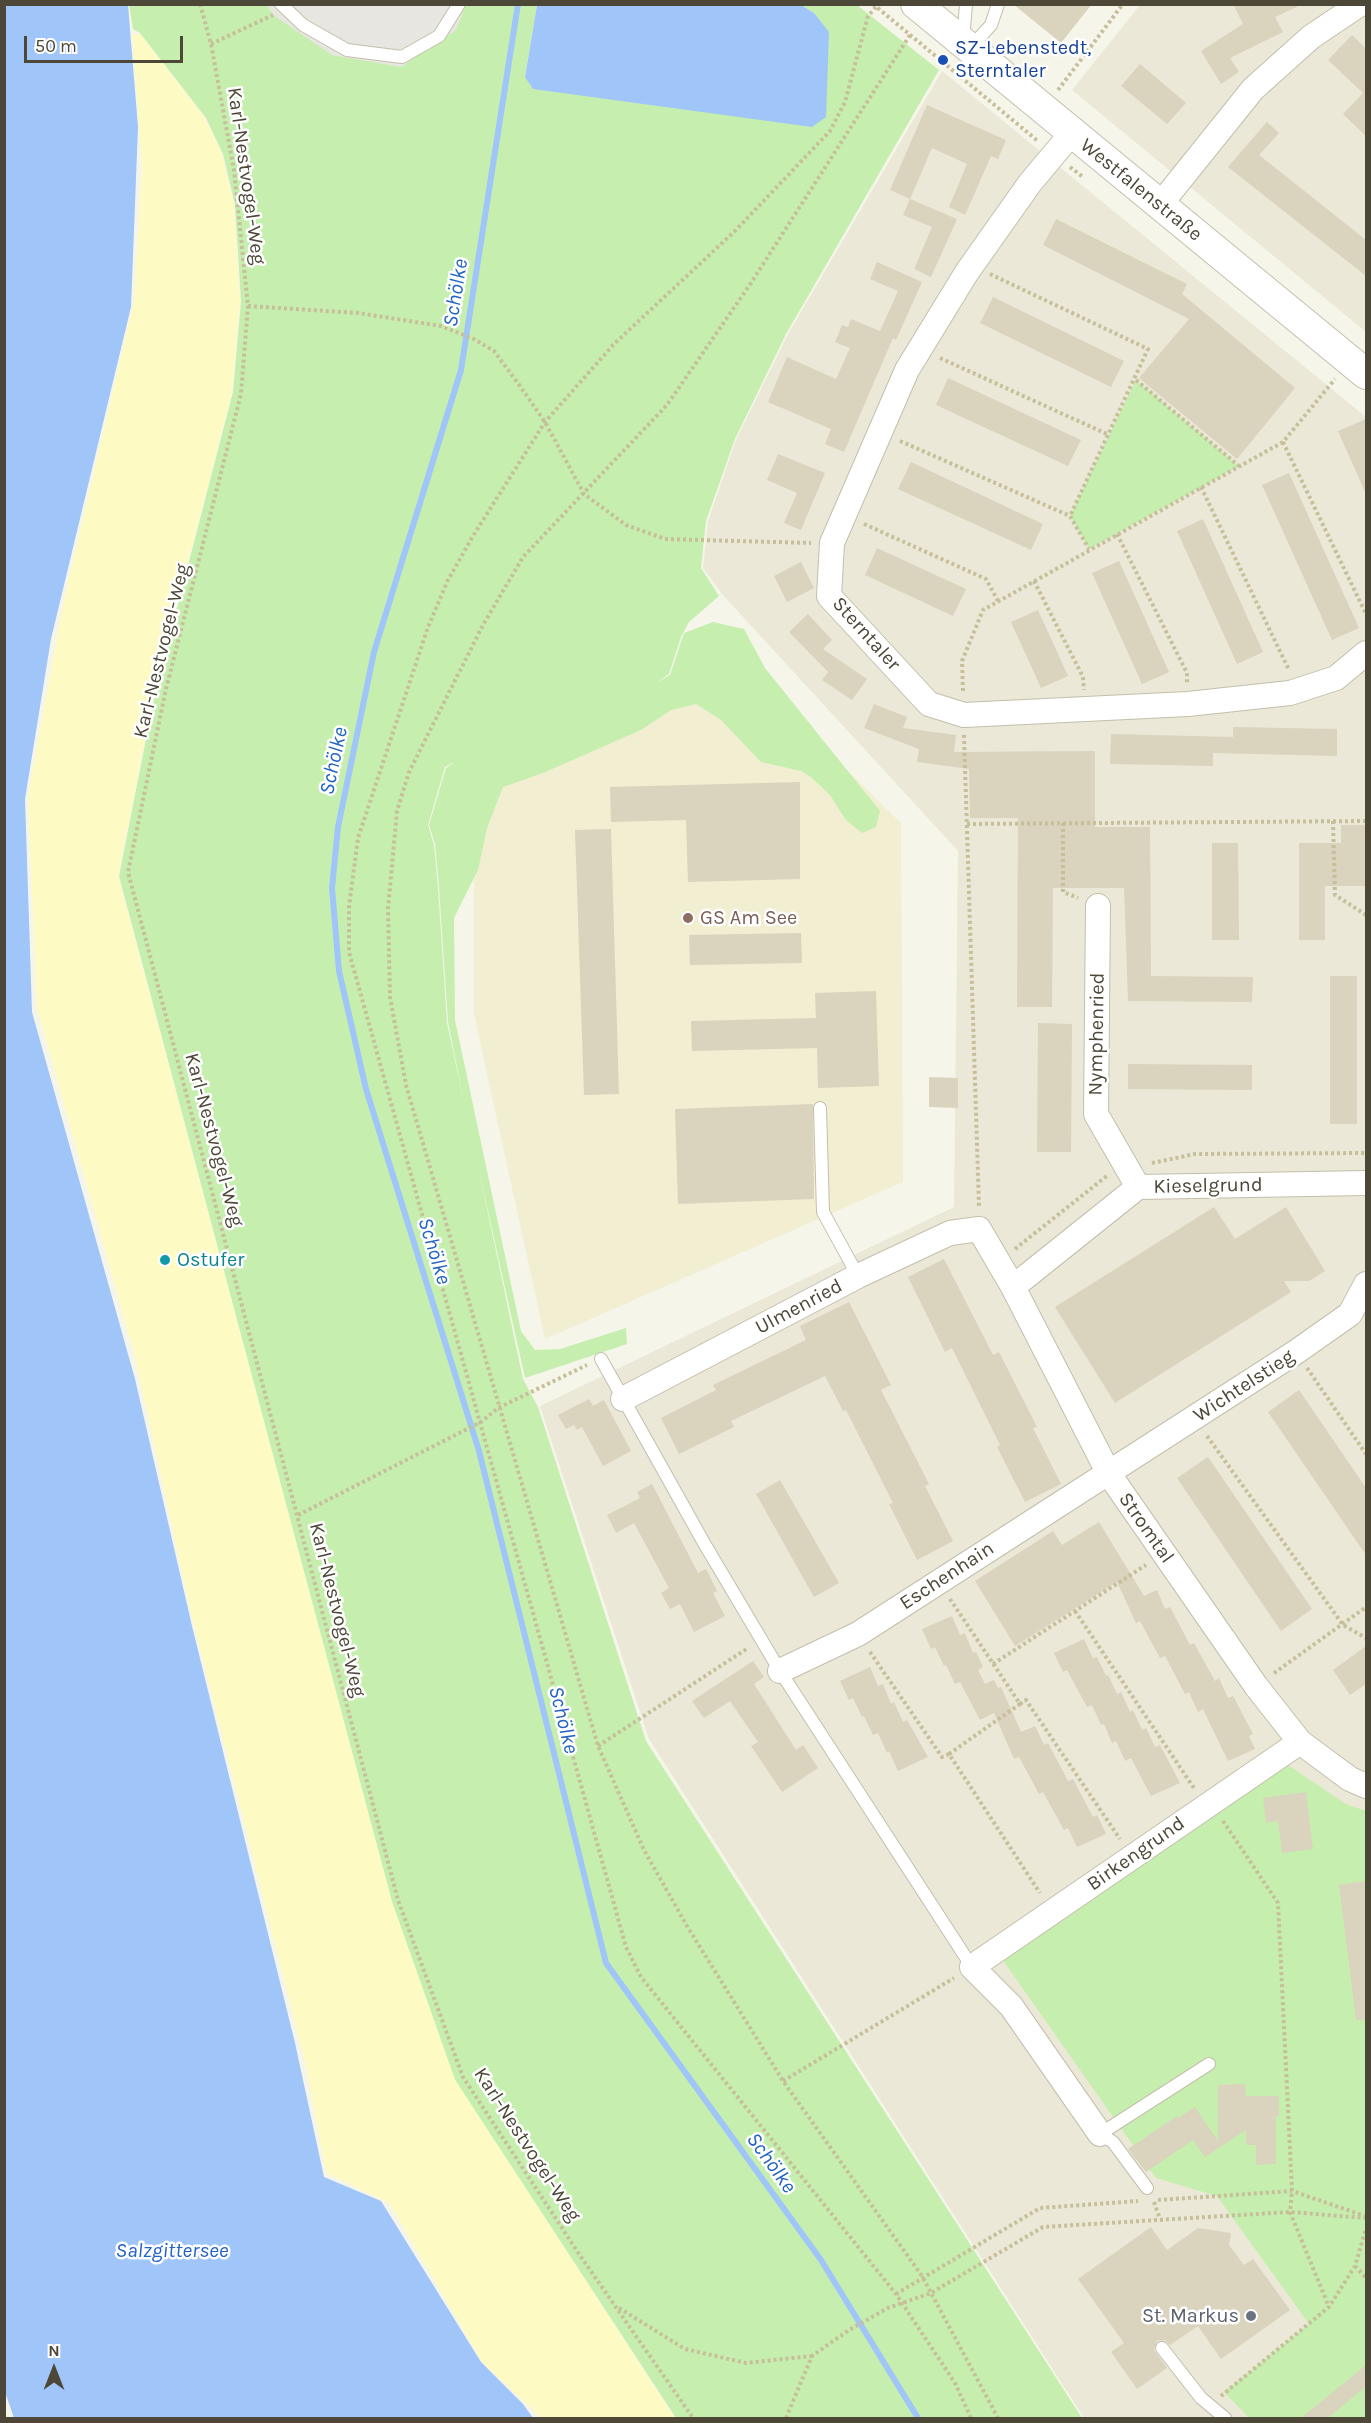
<!DOCTYPE html>
<html>
<head>
<meta charset="utf-8">
<style>
	body { margin:0 }
	#map { position:relative; width:1371px; height:2423px; overflow:hidden; background:#f6f5ea; font-family:Karla,sans-serif }
	canvas { display:block }
	.frame { position:absolute; inset:0; border:6px solid #4c4737; pointer-events:none }
	.north { position:absolute; left:24px; top:2339px; width:60px; height:60px; -webkit-text-stroke:4px #fff; paint-order:stroke; rotate:0deg; font-size:16px; font-weight:700; line-height:24px; text-align:center; color:#4c4737 }
	.north::after { content:''; display:block; margin:auto; width:21px; height:27px; background:#4c4737; clip-path:polygon(50% 0,100% 100%,50% 72%,0 100%) }
	.scale { position:absolute; left:24px; top:36px; width:159px; height:27px; box-sizing:border-box; border:3px solid #4c4737; border-top:0; padding-left:8px; font-size:18px; line-height:21px; white-space:nowrap; color:#4c4737; -webkit-text-stroke:4px #fff; paint-order:stroke }
</style>
</head>
<body>
<div id="map">
<canvas width="1371" height="2423"></canvas>
<div class="frame"></div>
<div class="north">N</div>
<div class="scale">50 m</div>
</div>
<script>
const c = document.querySelector('canvas').getContext('2d');
c.lineJoin = 'round';
function paint(path, color) { c.fillStyle = color; c.fill(path, 'evenodd'); }
const toPath = rows => new Path2D(rows.map(r => 'M' + r).join(''));
function strokePath(path, color, width, dash) { c.strokeStyle = color; c.lineWidth = width; c.lineCap = dash ? 'butt' : 'round'; c.setLineDash(dash || []); c.stroke(path); }
function label(font, color, halo, rows, align = 'center') {
  c.font = font + ' Karla,sans-serif'; c.lineWidth = 5; c.setLineDash([]); c.textBaseline = 'middle'; c.strokeStyle = halo; c.fillStyle = color; for (const [text, x, y, turn = 0] of rows) {
    c.save(); c.translate(x, y); c.rotate((+turn || 0) * Math.PI / 180); c.textAlign = isNaN(turn) ? turn : align; if (halo) c.strokeText(text, 0, 0); c.fillText(text, 0, 0); c.restore();
  }
}
paint(toPath([
	[1140,5,1366,5,1366,332,1072,90],
	[942,71,1366,417,1366,2418,1084,2418,649,1739,540,1406,954,1207,958,851,722,594,703,568,708,521,736,440,788,334]
]), '#ebe8d7');
paint(toPath([
	[732,658,901,823,903,1182,545,1339,474,1014,474,796]
]), '#f1eed2');
paint(toPath([
	[129,5,537,5,525,76,814,13,801,5,857,5,939,70,786,334,735,439,706,521,701,568,719,596,689,622,681,637,669,674,656,683,670,675,684,633,713,622,744,629,765,668,880,811,876,827,862,833,846,820,830,795,811,777,801,771,761,762,721,720,696,704,671,710,641,730,543,773,503,787,487,828,478,870,454,918,455,1020,521,1331,535,1350,560,1349,626,1328,627,1344,525,1378,478,1166,523,1379,538,1407,646,1741,1082,2418,676,2418,455,2080,392,1902,119,876,156,689,233,392,241,301,235,205,223,154,206,118,140,33,133,29],
	[455,762,446,768,429,825,435,844,439,887,448,1022,464,1102,447,1023,438,888,434,845,428,825,445,767],
	[1136,380,1239,466,1089,549,1070,516],
	[1285,1763,1346,1804,1366,1811,1366,2418,1249,2418,1224,2392,1309,2324,1217,2196,1156,2178,1002,1959]
]), '#c6efaf');
paint(toPath([
	[132,34,140,34,205,118,222,154,234,206,240,301,232,392,155,689,118,876,392,1902,455,2080,675,2418,541,2418,482,2362,389,2203,326,2173,305,2062,189,1605,135,1357,37,1008,28,796,64,600,134,301,142,164]
]), '#fdfbc3');
paint(toPath([
	[267,5,466,5,456,30,401,67,332,55,273,15]
]), '#e8e6e1');
paint(toPath([
	[4,5,128,5,138,127,131,307,51,639,25,799,32,1012,135,1379,192,1626,295,2043,324,2177,381,2201,481,2362,523,2404,533,2418,14,2418,5,2392],
	[537,5,801,5,814,13,829,32,826,117,812,127,533,89,525,77]
]), '#a0c5f9');
strokePath(toPath([
	[518,4,461,370,374,652,338,827,332,888,339,971,366,1089,479,1451,606,1963,821,2260,918,2418]
]), '#a0c5f9', 6);
paint(toPath([
	[1013,4,1092,4,1061,43],
	[1233,4,1303,4,1275,17,1283,32,1230,58,1239,72,1221,84,1201,51,1243,24],
	[1352,35,1366,49,1366,136,1343,114,1363,93,1328,60],
	[1140,64,1186,103,1167,124,1121,86],
	[927,105,1006,140,998,159,991,156,965,215,949,207,967,164,932,148,910,199,890,190],
	[1267,122,1279,133,1259,155,1366,240,1366,276,1228,167],
	[910,199,957,219,931,277,914,269,932,227,903,215],
	[1056,219,1187,284,1182,294,1295,388,1237,459,1139,378,1189,319,1043,245],
	[877,262,922,282,896,340,893,338,844,452,825,444,831,429,768,402,787,357,836,379,850,348,835,342,842,325,848,327,851,319,880,331,898,291,870,279],
	[993,297,1124,361,1111,387,980,323],
	[948,378,1081,440,1068,466,936,405],
	[1366,419,1366,494,1338,431],
	[778,454,825,473,801,530,784,523,797,493,767,480],
	[911,462,1043,524,1031,550,898,489],
	[1289,473,1359,628,1332,640,1262,485],
	[1203,519,1263,652,1237,664,1177,531],
	[877,548,966,589,953,616,865,575],
	[1119,561,1169,672,1142,684,1092,573],
	[801,562,814,588,787,602,774,576],
	[1038,610,1068,676,1041,688,1011,622],
	[808,614,832,640,823,649,867,679,852,700,822,680,828,672,789,632],
	[874,704,907,717,903,728,956,735,954,752,1095,751,1095,827,1150,827,1151,976,1253,977,1252,1002,1128,1001,1124,888,1053,888,1052,1007,1017,1007,1018,818,970,818,969,769,917,762,919,749,864,728],
	[1233,727,1337,729,1337,756,1213,753,1213,766,1110,764,1111,734,1233,737],
	[800,782,800,879,688,882,686,820,611,822,610,787],
	[1341,825,1366,825,1366,886,1325,886,1325,940,1299,940,1299,843,1341,843],
	[611,829,619,1094,584,1095,575,830],
	[1212,843,1238,843,1239,940,1212,940],
	[801,933,802,963,690,965,689,935],
	[1330,976,1357,976,1357,1124,1330,1124],
	[876,991,879,1086,818,1088,817,1048,692,1051,691,1021,816,1018,815,993],
	[1038,1023,1072,1024,1071,1152,1037,1152],
	[1128,1064,1252,1065,1252,1090,1128,1089],
	[929,1077,958,1078,958,1108,929,1107],
	[813,1104,814,1199,678,1204,675,1109],
	[1214,1207,1235,1239,1286,1207,1325,1271,1309,1281,1284,1281,1291,1292,1115,1403,1055,1307],
	[944,1259,993,1355,999,1352,1037,1427,1033,1428,1061,1484,1025,1502,997,1447,1000,1445,952,1348,945,1352,908,1277],
	[849,1302,891,1385,881,1390,929,1484,925,1486,953,1541,917,1560,889,1504,893,1503,846,1410,843,1411,825,1376,731,1421,734,1427,679,1454,661,1418,716,1390,713,1385,806,1340,800,1326],
	[1299,1390,1366,1488,1366,1555,1268,1412],
	[589,1399,593,1406,604,1400,631,1451,603,1466,582,1427,577,1430,574,1425,566,1429,558,1415],
	[1208,1457,1312,1609,1281,1631,1177,1478],
	[780,1480,839,1583,814,1597,756,1494],
	[652,1484,698,1573,706,1569,717,1591,713,1593,725,1616,694,1632,680,1604,670,1609,661,1593,669,1588,634,1523,616,1533,607,1515,640,1498,637,1492],
	[1099,1522,1144,1596,1157,1590,1165,1609,1170,1607,1190,1645,1194,1643,1215,1681,1219,1678,1228,1698,1233,1696,1253,1734,1249,1736,1255,1749,1228,1761,1203,1709,1198,1712,1189,1692,1185,1694,1165,1656,1160,1658,1140,1621,1136,1623,1117,1582,1015,1646,975,1581,1053,1531,1062,1545],
	[952,1616,960,1635,965,1633,973,1653,976,1652,983,1667,978,1670,985,1684,994,1680,998,1688,1001,1687,1021,1732,1035,1726,1044,1745,1048,1743,1068,1781,1073,1779,1093,1817,1097,1815,1106,1834,1077,1847,1068,1828,1064,1830,1043,1792,1039,1794,1019,1757,1014,1759,994,1713,980,1720,960,1682,955,1684,946,1665,944,1666,935,1647,931,1649,922,1629],
	[1084,1639,1093,1658,1097,1657,1106,1676,1108,1675,1117,1694,1121,1692,1130,1712,1133,1710,1142,1730,1146,1728,1155,1747,1160,1745,1180,1783,1151,1796,1131,1758,1125,1761,1116,1741,1112,1743,1104,1724,1101,1725,1092,1705,1087,1707,1067,1670,1063,1672,1054,1653],
	[1366,1646,1366,1684,1350,1695,1333,1670],
	[753,1661,764,1677,754,1684,796,1750,803,1745,818,1768,782,1792,751,1746,758,1742,730,1701,704,1718,692,1701],
	[870,1667,878,1686,883,1684,891,1704,894,1702,903,1722,907,1720,928,1757,898,1771,889,1751,887,1753,878,1733,873,1735,864,1716,862,1717,853,1698,849,1700,840,1681],
	[1306,1792,1313,1849,1282,1853,1278,1821,1266,1823,1263,1798],
	[1366,1881,1366,2020,1356,2020,1339,1885],
	[1245,2084,1246,2096,1279,2096,1279,2116,1276,2116,1276,2164,1256,2165,1256,2145,1246,2145,1246,2130,1205,2157,1193,2140,1146,2172,1128,2149,1177,2116,1178,2118,1195,2107,1218,2141,1218,2085],
	[1151,2227,1167,2250,1198,2228,1231,2233,1229,2245,1244,2265,1253,2259,1290,2310,1221,2359,1198,2326,1170,2345,1165,2340,1157,2341,1154,2350,1167,2368,1137,2389,1111,2352,1124,2343,1078,2279],
	[1366,2365,1366,2386,1328,2418,1301,2418]
]), '#dad3be');
const service = toPath([
	[281,4,303,25,347,50,402,57,439,36,459,4],
	[963,41,966,4],
	[970,48,991,25,998,4],
	[820,1108,823,1212,858,1276],
	[601,1359,704,1543,780,1671,972,1967],
	[1100,2134,1209,2064],
	[1100,2134,1113,2142,1147,2188],
	[1162,2348,1201,2398,1225,2418]
]);
const minor = toPath([
	[1071,134,1030,183,967,272,907,370,832,543,829,596,929,704,964,715,1188,704,1290,693,1336,678,1366,653],
	[1159,206,1253,89,1311,37,1360,4],
	[1098,906,1096,1114,1138,1187],
	[1013,1287,1138,1187,1366,1183],
	[623,1399,858,1276,950,1233,979,1229,1013,1287,1109,1474,1256,1686,1300,1742,1350,1779,1366,1786],
	[780,1671,858,1634,1296,1352,1350,1314,1366,1284],
	[1100,2134,1011,2006,972,1967,1300,1742]
]);
const tertiary = toPath([
	[916,4,1366,374]
]);
strokePath(service, '#c3bfab', 14);
strokePath(minor, '#c3bfab', 26);
strokePath(tertiary, '#c3bfab', 32);
strokePath(toPath([
	[200,4,211,44,234,170,248,306,241,394,166,689,128,872,398,1900,463,2077,581,2257,693,2418],
	[873,4,1039,142],
	[876,7,868,16,845,102,830,131,735,231,614,344,545,422,473,536,448,580,428,627,358,838,349,907,349,952,626,1947,641,1977,896,2294,955,2383,971,2418],
	[910,35,751,283,667,405,523,557,483,625,409,772,397,811,388,909,390,997,406,1085,598,1746,644,1850,687,1926,783,2081,922,2276,998,2418],
	[211,44,273,15],
	[1058,90,1123,4],
	[1070,167,1083,177],
	[990,274,1148,349,1070,516],
	[248,306,358,313,441,326,474,339,494,351,520,386,545,422,584,494,626,525,665,539,811,543],
	[940,358,1109,435],
	[1136,380,1239,466],
	[900,441,1070,516,1089,549],
	[1283,442,1366,614],
	[1201,487,1289,670],
	[864,524,986,579,998,601],
	[1117,534,1187,673,1187,684],
	[1034,581,1083,677,1084,690],
	[963,691,962,661,983,610,1283,442,1335,379],
	[964,735,979,1207],
	[1333,821,1335,895,1366,915],
	[1063,823,1063,892,1078,898],
	[967,824,1366,821],
	[1152,1163,1195,1154,1366,1153],
	[1015,1249,1108,1175],
	[1307,1368,1366,1454],
	[1207,1436,1343,1625,1366,1638],
	[298,1515,481,1422,498,1408,587,1365],
	[950,1599,1020,1704,1026,1700,1120,1839],
	[1075,1611,1194,1788],
	[870,1652,942,1757,949,1754,1040,1893],
	[993,1664,1146,1565],
	[1274,1673,1366,1607],
	[598,1746,748,1648],
	[949,1754,1020,1704],
	[1223,1821,1278,1903,1292,2191,1290,2212,1329,2307],
	[783,2081,954,1978],
	[1158,2200,1292,2191,1365,2216],
	[1154,2202,1160,2219],
	[1355,2266,1366,2278],
	[896,2294,1040,2208,1138,2201],
	[619,2308,685,2349,746,2363,812,2356],
	[1221,2396,1329,2307,1355,2266,1366,2228],
	[786,2418,812,2356,849,2330,888,2308,931,2293,1043,2227,1290,2212,1366,2218]
]), '#c7bf9a', 4, [3, 3]);
strokePath(service, '#fff', 12);
strokePath(minor, '#fff', 24);
strokePath(tertiary, '#fff', 30);
for (const [x, y, r, color] of [
	[943,60,6,"#1a4fb4"],
	[688,918,6,"#8d6e63"],
	[165,1260,6,"#0f9aa8"],
	[1251,2316,6,"#6b7280"]
]) { const dot = new Path2D(); dot.arc(x, y, r, 0, 2 * Math.PI); c.fillStyle = color; c.fill(dot); strokePath(dot, '#fff', 2); }
label('20px', '#164399', '#fff', [
	["SZ-Lebenstedt,",955,48],
	["Sterntaler",955,71]
], 'left');
label('20px', '#4c4737', '#fff', [
	["Karl-Nestvogel-Weg",246,176,82],
	["Westfalenstraße",1141,190,39],
	["Sterntaler",866,634,48],
	["Karl-Nestvogel-Weg",162,651,-76],
	["Nymphenried",1097,1034,-89],
	["Karl-Nestvogel-Weg",214,1140,75],
	["Kieselgrund",1208,1186,-1],
	["Ulmenried",799,1307,-28],
	["Wichtelstieg",1244,1386,-33],
	["Stromtal",1146,1528,55],
	["Eschenhain",947,1576,-33],
	["Karl-Nestvogel-Weg",337,1610,76],
	["Birkengrund",1136,1854,-35],
	["Karl-Nestvogel-Weg",527,2145,57]
]);
label('20px', '#785e54', '#fff', [
	["GS Am See",700,918]
], 'left');
label('20px', '#0d838f', '#fff', [
	["Ostufer",177,1260]
], 'left');
label('20px', '#5b616d', '#fff', [
	["St. Markus",1239,2316]
], 'right');
label('italic 21px', '#2263c5', '#fff', [
	["Schölke",456,293,-81],
	["Schölke",334,761,-78],
	["Schölke",434,1251,73],
	["Schölke",563,1720,76],
	["Schölke",771,2163,54],
	["Salzgittersee",172,2251]
]);
</script>
</body>
</html>
